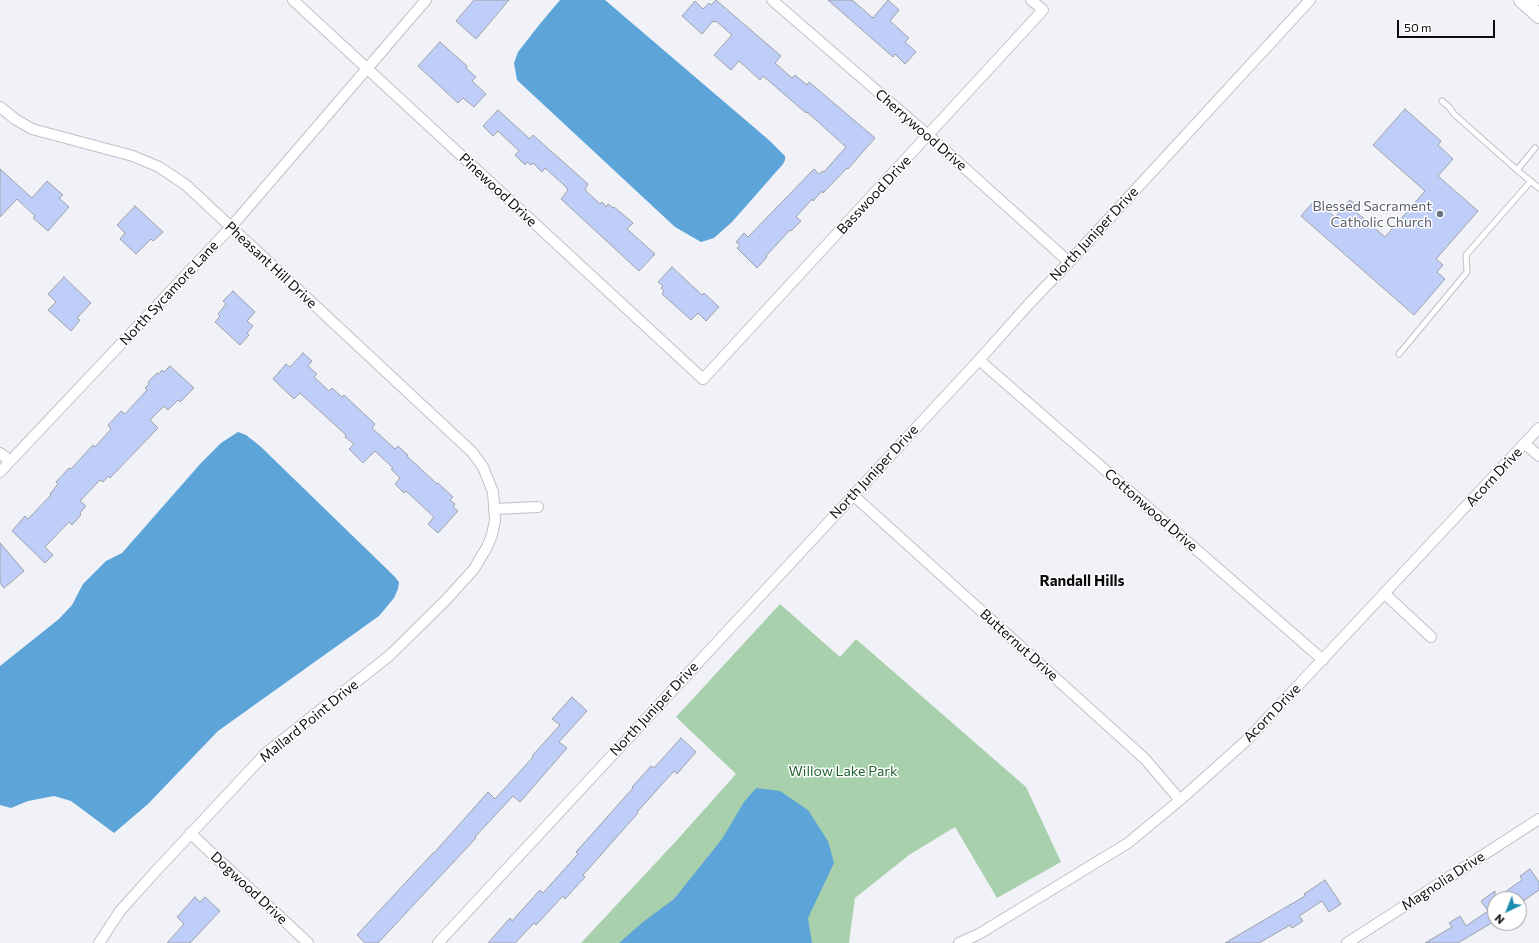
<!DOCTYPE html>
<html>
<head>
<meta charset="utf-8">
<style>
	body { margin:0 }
	#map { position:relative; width:1539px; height:943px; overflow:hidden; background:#f0f2f8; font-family:Commissioner,sans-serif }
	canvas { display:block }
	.north { position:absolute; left:1487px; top:891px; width:40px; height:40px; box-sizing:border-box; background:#fff; border:1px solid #9d9e9f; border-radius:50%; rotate:223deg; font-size:11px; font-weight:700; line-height:16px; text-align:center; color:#0b0c0e }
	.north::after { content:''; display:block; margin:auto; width:14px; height:18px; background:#1d8cb2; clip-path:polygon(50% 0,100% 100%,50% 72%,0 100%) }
	.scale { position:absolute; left:1397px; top:20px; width:98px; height:18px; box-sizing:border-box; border:2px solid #0b0c0e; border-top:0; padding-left:5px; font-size:12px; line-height:14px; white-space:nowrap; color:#0b0c0e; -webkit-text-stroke:3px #fff; paint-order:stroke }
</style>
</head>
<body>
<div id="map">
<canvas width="1539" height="943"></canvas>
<div class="north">N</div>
<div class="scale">50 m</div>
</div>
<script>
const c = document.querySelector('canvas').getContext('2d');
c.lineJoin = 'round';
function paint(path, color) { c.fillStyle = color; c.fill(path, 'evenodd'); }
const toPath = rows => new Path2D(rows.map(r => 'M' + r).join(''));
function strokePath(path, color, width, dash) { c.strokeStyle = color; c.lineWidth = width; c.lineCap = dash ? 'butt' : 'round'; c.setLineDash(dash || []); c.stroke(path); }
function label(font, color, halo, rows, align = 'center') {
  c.font = font + ' Commissioner,sans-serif'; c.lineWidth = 3; c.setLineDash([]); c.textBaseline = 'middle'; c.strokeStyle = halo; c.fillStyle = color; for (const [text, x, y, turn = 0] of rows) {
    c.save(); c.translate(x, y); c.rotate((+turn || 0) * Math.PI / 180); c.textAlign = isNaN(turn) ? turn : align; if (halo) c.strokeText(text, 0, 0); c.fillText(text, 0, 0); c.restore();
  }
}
paint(toPath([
	[780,604,840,657,856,639,1026,787,1061,862,997,898,955,827,909,855,855,898,849,943,581,943,677,840,736,774,676,717]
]), '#a9d0ad');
paint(toPath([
	[560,0,605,0,770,141,785,156,785,160,783,164,732,222,714,238,701,242,675,227,517,80,514,63,518,52,539,25],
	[238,432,246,435,260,446,394,576,399,582,398,589,394,598,379,616,218,731,148,804,114,833,71,801,54,796,28,801,11,808,0,805,0,666,59,619,72,605,83,584,106,561,122,553,201,463,221,443],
	[756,788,780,791,808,810,828,841,834,863,808,918,812,943,619,943,643,922,674,899,722,839,744,802]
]), '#5da5d8');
const building = toPath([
	[474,0,509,0,476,39,456,21,474,0],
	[716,0,781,56,775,63,792,78,795,75,807,85,809,82,875,138,848,169,847,168,823,193,822,191,813,201,812,199,796,217,801,221,791,231,790,230,766,256,767,257,757,268,737,248,740,245,736,242,744,233,748,237,814,169,819,174,823,171,824,172,846,147,807,112,806,113,763,76,760,80,739,61,731,70,714,55,732,35,716,21,715,22,713,21,702,34,682,16,695,1,703,9,709,3,711,5,716,0],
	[828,0,852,0,873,18,888,0,899,10,890,21,909,38,905,42,916,52,905,64,895,54,893,57,828,0],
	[440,42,467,66,466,68,476,77,472,81,486,94,474,107,463,98,458,103,418,66,440,42],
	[1405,109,1441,141,1438,145,1453,159,1438,176,1478,211,1436,259,1443,265,1437,272,1445,279,1414,315,1301,216,1315,200,1335,217,1350,200,1360,208,1356,212,1385,237,1425,191,1373,145,1405,109],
	[498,110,530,139,533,135,588,184,585,190,600,204,602,202,606,207,608,204,613,208,614,207,633,223,627,229,655,254,639,271,561,199,568,190,564,185,545,168,542,172,533,163,531,165,527,162,525,165,515,155,519,151,498,131,493,136,483,126,498,110],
	[0,169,32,198,47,181,63,195,59,198,69,207,48,231,33,218,35,216,17,199,0,217,0,169],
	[135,206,163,232,153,241,151,239,136,254,120,239,125,233,117,225,135,206],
	[672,267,702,295,704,293,719,307,706,321,698,313,691,320,662,294,664,291,661,288,663,286,658,282,672,267],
	[64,277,91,303,77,318,80,320,71,331,48,310,56,302,48,294,64,277],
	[233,291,255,312,247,321,253,326,247,333,249,335,240,345,215,322,220,316,218,314,226,304,223,301,233,291],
	[303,353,312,361,308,366,317,374,314,377,329,391,332,388,342,397,344,395,375,424,372,428,395,449,398,446,408,455,407,456,437,484,438,483,453,497,450,500,455,504,453,507,458,511,438,533,428,524,434,517,406,491,404,493,395,484,400,478,391,469,393,468,375,451,363,463,349,449,354,444,345,437,346,435,300,393,294,399,273,379,286,364,290,367,303,353],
	[170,366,194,388,180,402,178,400,168,410,164,406,150,420,158,428,110,478,108,476,103,482,100,480,80,501,86,506,80,513,81,515,72,525,69,522,45,547,53,555,45,563,12,531,25,516,28,519,51,495,50,494,58,484,56,482,69,468,71,469,93,445,95,447,111,429,108,425,121,411,125,414,147,390,145,388,149,384,148,382,157,373,159,374,162,370,164,372,170,366],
	[0,543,24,571,4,588,0,583,0,543],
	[572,697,587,711,559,742,567,748,520,802,513,796,475,837,476,838,378,943,365,943,357,935,433,853,434,853,488,792,495,799,533,757,532,756,560,725,552,719,572,697],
	[681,738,696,752,677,774,674,771,637,812,638,813,583,875,585,877,565,899,563,896,536,925,534,923,515,943,488,943,510,918,512,921,540,890,543,893,578,854,576,852,633,788,632,787,651,766,654,768,681,738],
	[1530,869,1539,882,1539,890,1519,904,1519,899,1495,899,1495,921,1458,943,1425,943,1452,927,1449,923,1460,916,1466,926,1488,911,1481,901,1495,891,1495,899,1522,880,1520,876,1530,869],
	[1325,880,1341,904,1329,912,1322,901,1299,916,1303,921,1292,928,1290,925,1259,943,1225,943,1305,896,1304,894,1325,880],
	[195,897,200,902,205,897,220,911,190,943,167,943,184,924,177,917,195,897]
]);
paint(building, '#bfcef9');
strokePath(building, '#9fa1a6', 1);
const lane = toPath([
	[1442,101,1449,107,1454,114,1517,170,1535,148],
	[1517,170,1539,188],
	[1399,354,1467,272,1466,255,1531,181]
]);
const street = toPath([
	[293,0,703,379,1043,10,1031,0],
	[772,0,929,136,1069,262],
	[1530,8,1536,0],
	[0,107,15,119,32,129,133,156,159,167,186,185,472,452,483,467,493,492,495,520,492,535,487,547,474,569,445,601,389,656,266,753,155,872,120,911,99,943],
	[979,360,1323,660],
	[1525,444,1539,456],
	[0,453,10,461],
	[0,472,231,227,426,0],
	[853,495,1145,759,1180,800],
	[494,509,538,507],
	[1384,593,1431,637],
	[190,833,308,943],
	[438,943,979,360,1028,305,1069,262,1310,0],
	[959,943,979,934,1128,843,1180,800,1247,740,1539,428],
	[1347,943,1539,819]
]);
const secondary = toPath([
	[1521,0,1539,16]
]);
strokePath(lane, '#bfc1c7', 7);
strokePath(street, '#bfc1c7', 12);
strokePath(secondary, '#bfc1c7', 16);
strokePath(lane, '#fff', 5);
strokePath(street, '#fff', 10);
strokePath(secondary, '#fff', 14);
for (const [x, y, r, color] of [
	[1440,214,4,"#6b7280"]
]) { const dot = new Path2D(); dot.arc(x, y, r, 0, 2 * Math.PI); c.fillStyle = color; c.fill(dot); strokePath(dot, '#fff', 1.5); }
label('14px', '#0b0c0e', '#fff', [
	["Cherrywood Drive",921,130,41],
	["Pinewood Drive",498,190,43],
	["Basswood Drive",874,195,-47],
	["North Juniper Drive",1094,234,-47],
	["Pheasant Hill Drive",271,265,43],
	["North Sycamore Lane",169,293,-47],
	["North Juniper Drive",874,472,-47],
	["Acorn Drive",1494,477,-47],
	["Cottonwood Drive",1151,510,41],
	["Butternut Drive",1019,645,42],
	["North Juniper Drive",654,709,-47],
	["Acorn Drive",1272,713,-46],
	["Mallard Point Drive",309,721,-39],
	["Magnolia Drive",1443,881,-33],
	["Dogwood Drive",249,888,43]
]);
label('14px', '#5b616d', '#fff', [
	["Blessed Sacrament",1432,206],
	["Catholic Church",1432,222]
], 'right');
label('14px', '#21642f', '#fff', [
	["Willow Lake Park",843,771]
]);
label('bold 15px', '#0b0c0e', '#fff', [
	["Randall Hills",1082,581]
]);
</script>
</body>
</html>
